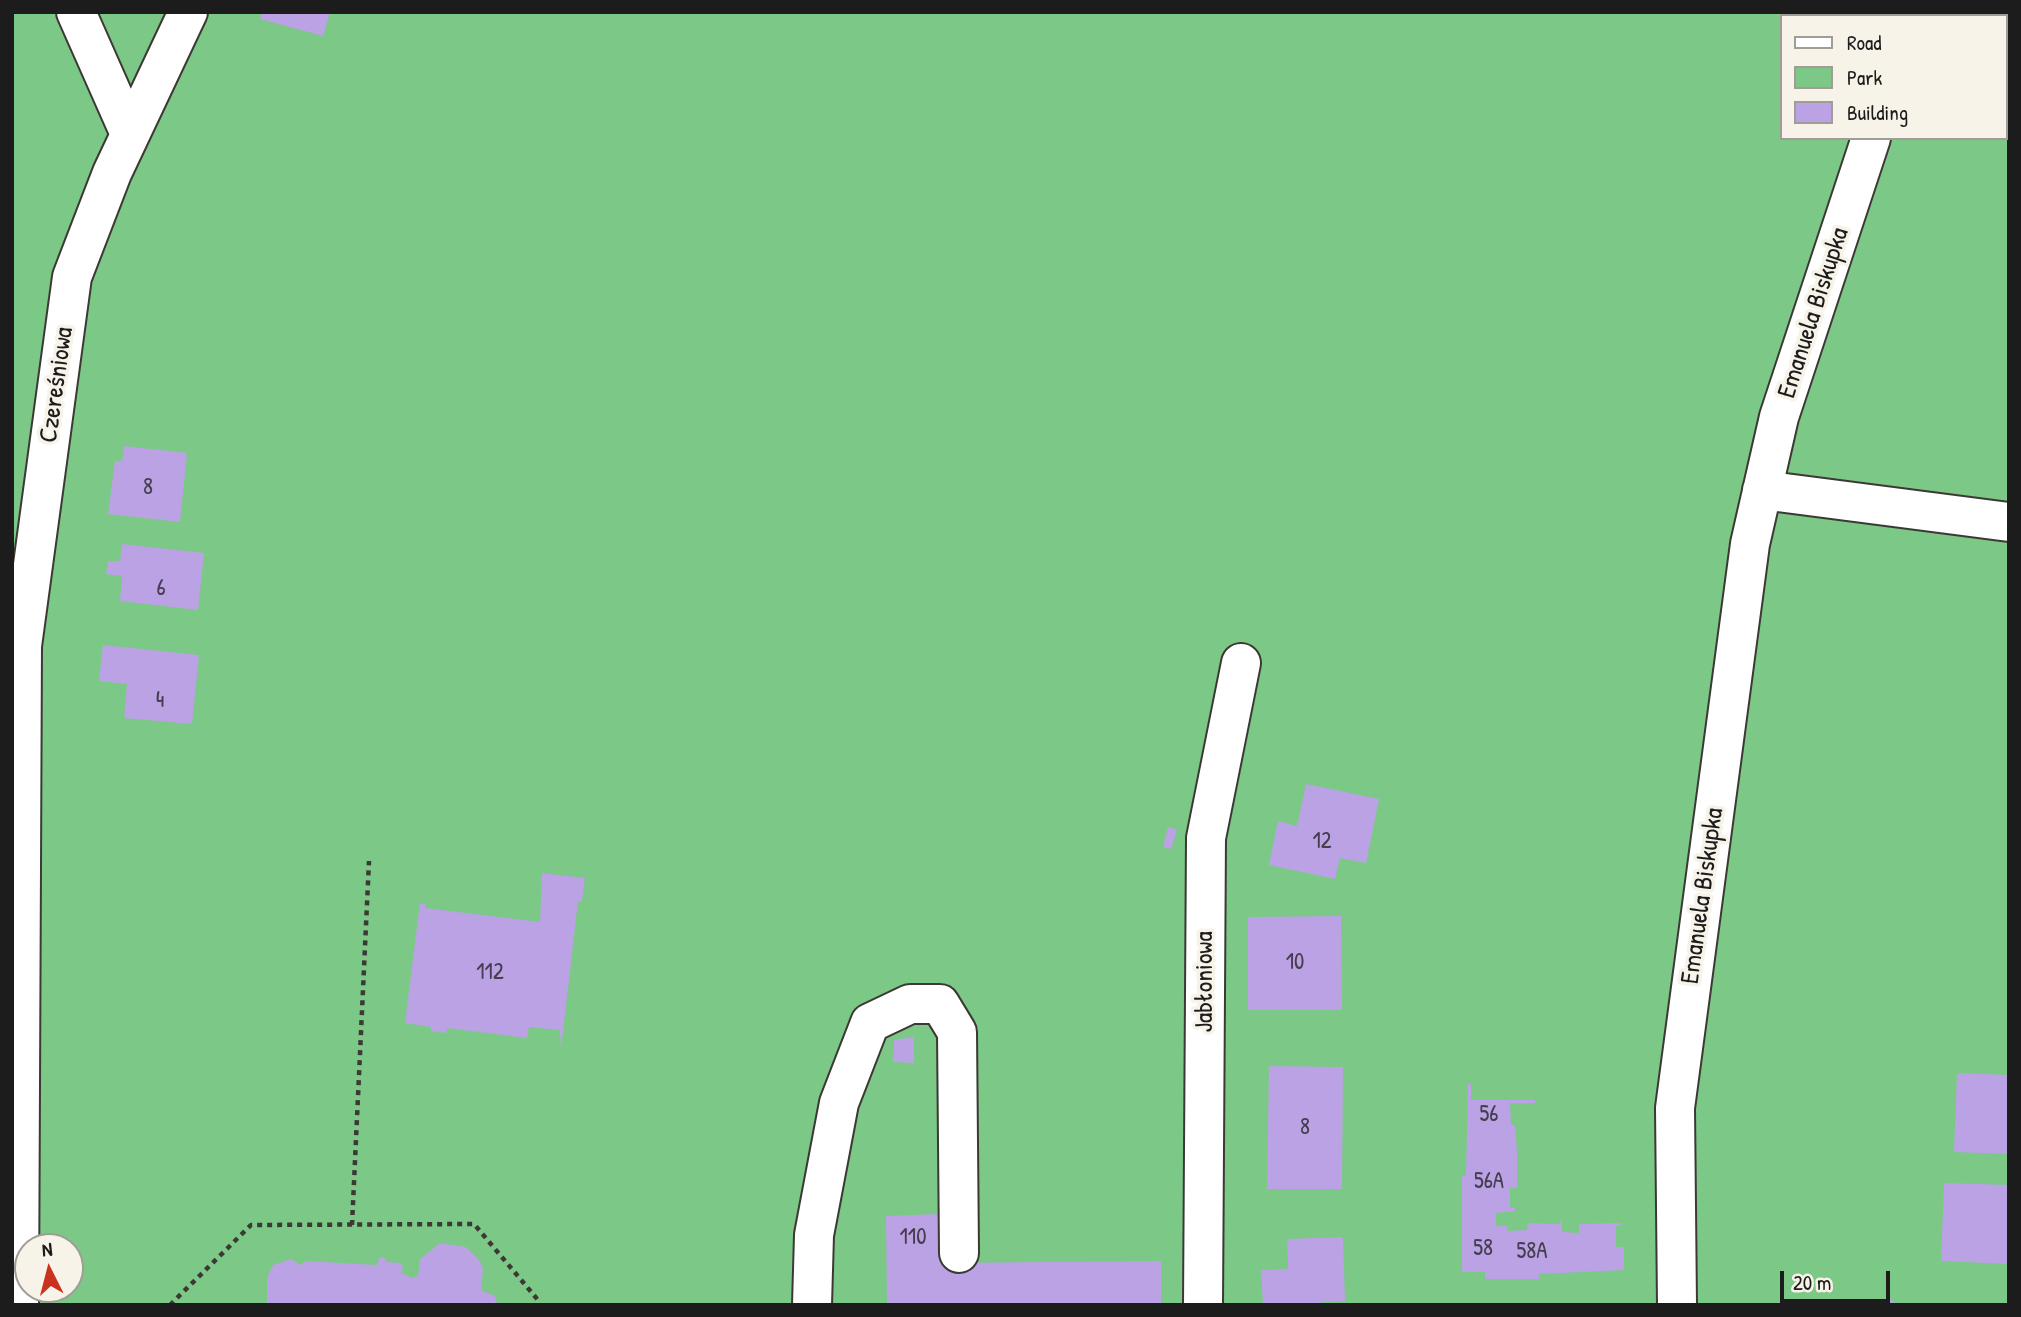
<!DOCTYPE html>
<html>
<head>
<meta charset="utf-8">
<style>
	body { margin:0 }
	#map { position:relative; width:2021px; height:1317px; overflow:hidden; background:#f0e0c1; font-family:"Patrick Hand",sans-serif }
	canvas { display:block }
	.frame { position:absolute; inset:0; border:14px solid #1c1c1c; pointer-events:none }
	.legend { position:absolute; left:1780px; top:14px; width:228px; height:126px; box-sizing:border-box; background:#f7f3e8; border:2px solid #9f9d96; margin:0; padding:9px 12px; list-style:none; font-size:21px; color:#1c1c1c }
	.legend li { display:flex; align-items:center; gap:14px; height:35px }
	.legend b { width:35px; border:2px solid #9f9d96 }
	.north { position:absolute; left:14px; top:1233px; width:70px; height:70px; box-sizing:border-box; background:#f7f3e8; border:2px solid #9f9d96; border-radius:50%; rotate:354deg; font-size:19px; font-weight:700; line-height:28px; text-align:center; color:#1c1c1c }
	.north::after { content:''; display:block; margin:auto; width:24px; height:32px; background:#c8321e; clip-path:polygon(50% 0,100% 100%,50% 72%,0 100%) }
	.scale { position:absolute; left:1780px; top:1271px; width:110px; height:32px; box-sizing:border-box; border:4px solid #1c1c1c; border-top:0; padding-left:9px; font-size:21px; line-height:24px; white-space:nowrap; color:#1c1c1c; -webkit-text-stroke:5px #f7f3e8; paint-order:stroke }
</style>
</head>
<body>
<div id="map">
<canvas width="2021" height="1317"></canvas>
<div class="frame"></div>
<ul class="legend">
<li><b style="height:9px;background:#fff"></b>Road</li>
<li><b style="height:19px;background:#7bc887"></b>Park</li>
<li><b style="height:19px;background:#bba2e5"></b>Building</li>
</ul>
<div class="north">N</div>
<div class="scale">20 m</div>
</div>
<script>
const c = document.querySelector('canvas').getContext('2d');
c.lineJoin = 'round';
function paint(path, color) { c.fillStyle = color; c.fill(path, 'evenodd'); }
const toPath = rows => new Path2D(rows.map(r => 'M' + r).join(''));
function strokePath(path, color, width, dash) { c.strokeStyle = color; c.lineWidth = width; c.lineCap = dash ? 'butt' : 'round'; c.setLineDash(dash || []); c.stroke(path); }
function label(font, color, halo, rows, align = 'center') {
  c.font = font + ' "Patrick Hand",sans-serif'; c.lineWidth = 7; c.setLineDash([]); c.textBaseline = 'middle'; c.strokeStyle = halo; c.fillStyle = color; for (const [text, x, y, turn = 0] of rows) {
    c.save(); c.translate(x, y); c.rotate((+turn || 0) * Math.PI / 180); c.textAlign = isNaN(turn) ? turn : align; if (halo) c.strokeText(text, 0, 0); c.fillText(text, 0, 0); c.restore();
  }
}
paint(toPath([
	[12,12,2009,12,2009,1305,12,1305],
	[1781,16,2005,16,2005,138,1781,138],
	[28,1247,70,1247,70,1289,28,1289]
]), '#7bc887');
paint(toPath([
	[262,12,330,12,323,36,260,19],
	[124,446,187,453,180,522,108,514,115,461,122,461],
	[122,544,204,553,198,610,120,601,122,576,106,574,108,561,120,561],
	[103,645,199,655,192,724,124,718,127,684,99,681],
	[1306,784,1379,799,1366,863,1340,858,1335,879,1269,865,1278,821,1297,826],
	[1168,827,1177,830,1171,849,1163,847],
	[542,873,585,878,582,901,578,901,561,1049,560,1030,529,1027,527,1038,447,1028,446,1033,431,1031,431,1027,405,1023,420,903,425,904,425,908,540,922],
	[1341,916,1342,1010,1248,1010,1248,917],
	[914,1037,914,1063,893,1062,894,1040],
	[1269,1066,1343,1067,1342,1189,1267,1189],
	[1957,1073,2009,1075,2009,1154,1954,1152],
	[1468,1084,1471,1084,1471,1100,1535,1100,1535,1103,1510,1103,1511,1125,1515,1125,1517,1151,1517,1188,1510,1188,1510,1208,1515,1208,1515,1211,1496,1213,1496,1226,1507,1226,1507,1231,1527,1230,1527,1223,1560,1224,1562,1217,1562,1232,1579,1233,1579,1224,1621,1223,1621,1226,1616,1226,1616,1247,1624,1247,1624,1270,1539,1274,1539,1279,1485,1279,1485,1272,1462,1272,1462,1176,1466,1176],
	[1944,1183,2009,1185,2009,1264,1941,1261],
	[939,1214,939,1263,1161,1261,1161,1305,887,1305,886,1216],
	[1343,1237,1345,1301,1321,1302,1321,1305,1263,1305,1261,1270,1288,1269,1287,1239],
	[440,1243,466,1247,480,1261,483,1269,481,1290,495,1296,497,1303,267,1305,267,1278,273,1265,291,1259,300,1265,306,1261,377,1265,379,1258,384,1257,387,1262,401,1263,403,1267,401,1273,413,1278,418,1276,420,1259],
	[1894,1300,1891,1305,1839,1305,1831,1301]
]), '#bba2e5');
const minor = toPath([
	[76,12,130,134],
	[1912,16,1914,12],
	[1762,490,2009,522],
	[19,1305,22,646,72,277,112,173,188,12],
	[812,1305,814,1235,839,1103,870,1023,910,1004,940,1004,957,1032,959,1253],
	[1203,1305,1206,838,1241,663],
	[1677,1305,1675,1108,1750,544,1779,417,1871,138]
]);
strokePath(minor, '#3c3935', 42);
strokePath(toPath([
	[352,1225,369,861],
	[170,1305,251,1225,474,1224,538,1300,537,1305]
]), '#3c3935', 4.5, [5, 5]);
strokePath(minor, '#fff', 38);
label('23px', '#443e4e', null, [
	["8",148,488],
	["6",161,589],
	["4",160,701],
	["12",1322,842],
	["10",1295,963],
	["112",490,973],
	["56",1489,1115],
	["8",1305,1128],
	["56A",1489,1182],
	["110",913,1238],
	["58",1483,1249],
	["58A",1532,1252]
]);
label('26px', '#1c1c1c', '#f7f3e8', [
	["Emanuela Biskupka",1814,313,-72],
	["Czereśniowa",57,385,-82],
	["Emanuela Biskupka",1703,896,-82],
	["Jabłoniowa",1205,982,-90]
]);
</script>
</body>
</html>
